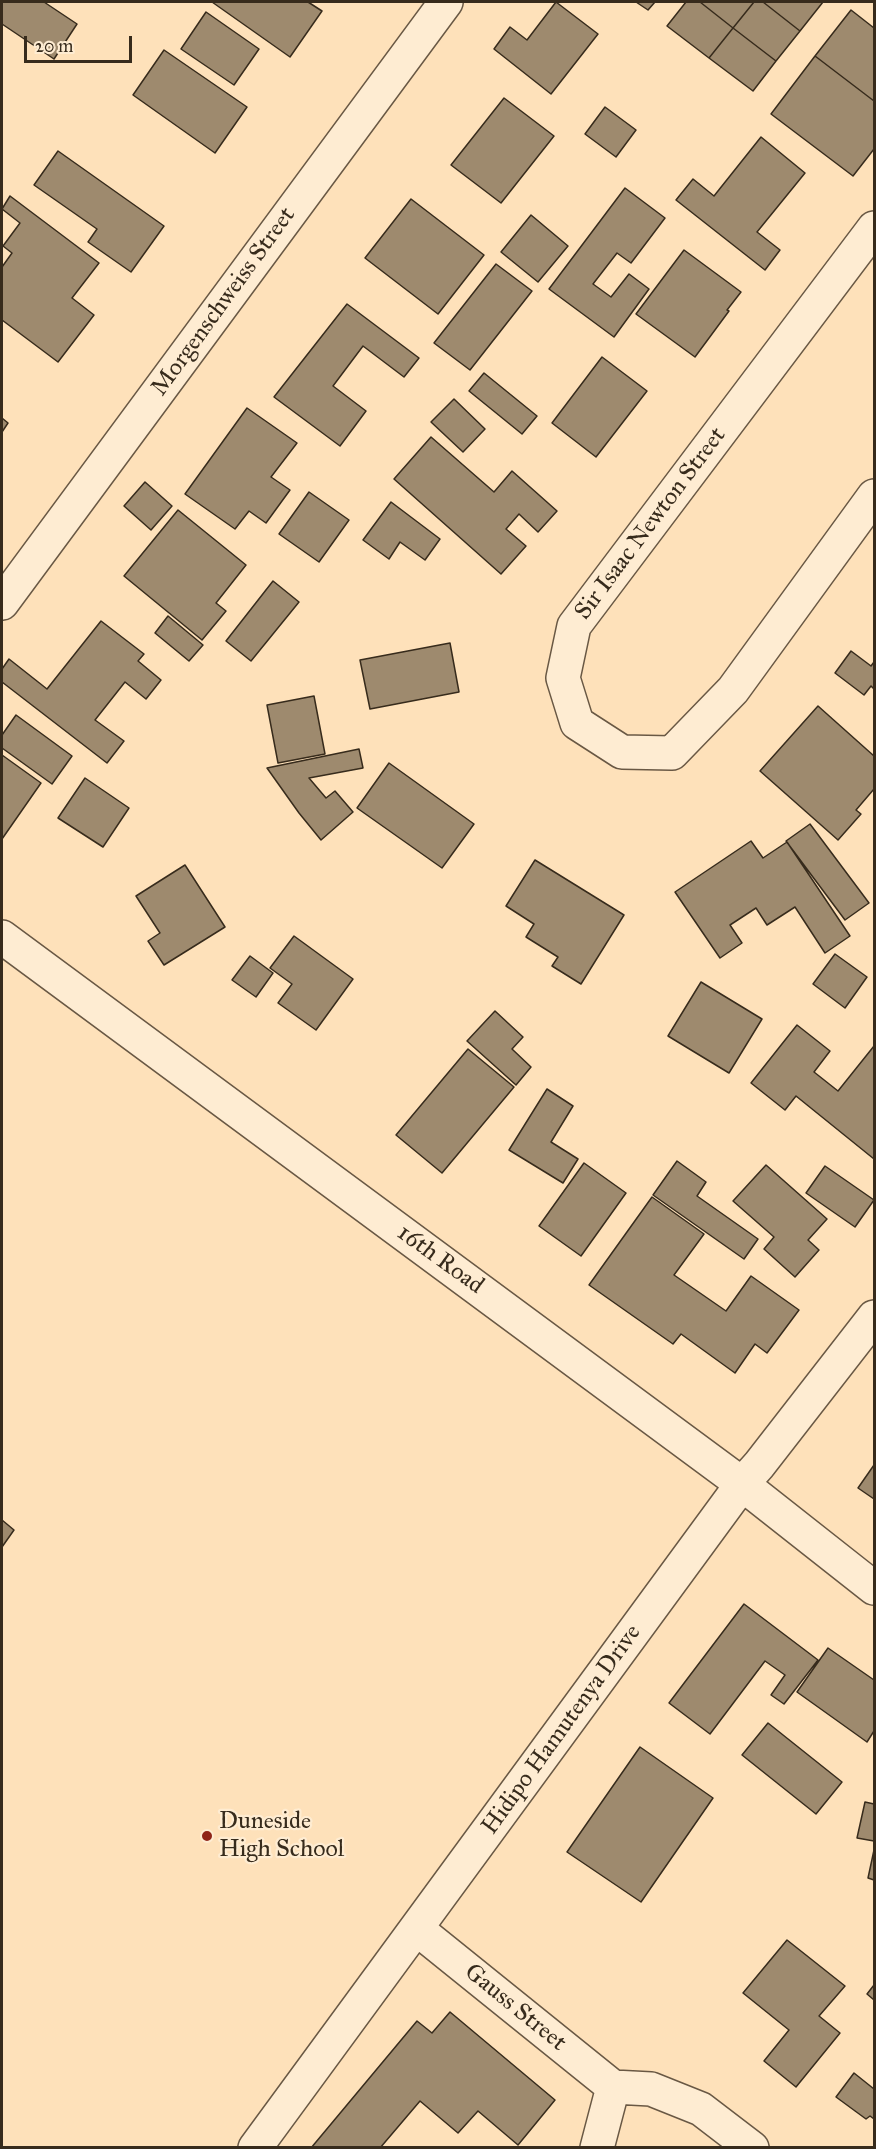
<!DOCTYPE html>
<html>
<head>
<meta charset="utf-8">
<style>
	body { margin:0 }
	#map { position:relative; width:876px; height:2149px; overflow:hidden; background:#fee1ba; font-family:"IM FELL Great Primer",serif }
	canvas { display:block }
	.frame { position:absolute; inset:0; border:3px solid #372b1c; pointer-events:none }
	.scale { position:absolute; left:24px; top:36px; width:108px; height:27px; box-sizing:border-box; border:3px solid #372b1c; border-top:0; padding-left:8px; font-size:18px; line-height:21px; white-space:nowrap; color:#372b1c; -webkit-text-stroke:4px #feecd2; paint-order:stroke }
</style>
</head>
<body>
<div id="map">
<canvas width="876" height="2149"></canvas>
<div class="frame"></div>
<div class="scale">20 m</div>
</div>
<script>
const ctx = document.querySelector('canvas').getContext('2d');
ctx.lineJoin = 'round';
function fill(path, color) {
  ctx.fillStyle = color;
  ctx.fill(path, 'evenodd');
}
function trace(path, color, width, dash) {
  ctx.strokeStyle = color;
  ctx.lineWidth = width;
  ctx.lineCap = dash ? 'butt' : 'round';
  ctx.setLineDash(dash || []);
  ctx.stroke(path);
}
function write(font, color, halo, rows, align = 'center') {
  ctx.font = font + ' "IM FELL Great Primer",serif';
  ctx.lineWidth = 4.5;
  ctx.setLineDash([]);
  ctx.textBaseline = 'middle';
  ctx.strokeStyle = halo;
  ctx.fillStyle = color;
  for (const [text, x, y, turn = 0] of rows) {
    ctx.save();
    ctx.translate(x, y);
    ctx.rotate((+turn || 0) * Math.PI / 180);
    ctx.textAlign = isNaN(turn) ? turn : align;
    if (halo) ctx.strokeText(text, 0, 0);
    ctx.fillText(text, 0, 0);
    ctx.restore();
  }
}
const building = new Path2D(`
	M2 2H44L77 24 54 59 2 24Z
	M212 2H308L322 11 290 57Z
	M556 2 598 34 551 94 494 49 510 27 527 40Z
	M636 2H655L648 10Z
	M686 2H700L733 28 709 58 667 26Z
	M700 2H754L733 28Z
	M754 2H763L800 31 776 61 733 28Z
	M763 2H823L800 31Z
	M851 10 874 28V101L815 56Z
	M206 12 259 49 234 85 181 49Z
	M733 28 776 61 753 91 709 58Z
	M164 50 247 107 215 153 133 95Z
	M815 56 874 101V149L853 176 771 114Z
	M504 98 554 136 501 203 451 165Z
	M605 107 636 130 616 157 585 134Z
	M761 137 805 173 757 232 780 250 765 270 676 200 693 179 714 196Z
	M58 151 164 226 131 272 88 242 97 229 34 185Z
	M625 188 665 218 631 263 617 253 593 284 611 297 629 274 649 289 614 337 549 289Z
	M10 196 99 263 72 298 94 315 58 362 2 320V267L12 253 3 246 20 223 2 209Z
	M411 199 484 255 438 314 365 258Z
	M531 215 568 246 538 282 501 252Z
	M684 250 741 292 727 310 729 311 695 357 636 314Z
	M496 264 532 291 470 370 434 343Z
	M347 304 419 358 404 377 363 346 333 386 366 411 340 446 274 397Z
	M602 357 647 391 596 457 552 423Z
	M484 373 537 416 522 434 469 391Z
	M454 399 485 429 463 452 431 422Z
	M247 408 297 443 271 477 290 490 266 523 249 511 235 529 185 494Z
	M2 418 8 423 2 432Z
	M431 437 494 492 512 471 557 511 538 532 519 514 506 529 526 546 501 574 394 479Z
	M145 482 172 506 151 530 124 506Z
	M309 492 349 520 319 562 279 534Z
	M391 502 440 539 425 560 400 542 389 559 363 540Z
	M178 510 246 565 216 603 226 611 202 640 124 576Z
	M273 581 299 602 251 661 226 641Z
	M168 616 203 645 189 661 155 633Z
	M101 621 144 654 138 661 161 680 146 699 125 682 95 720 124 741 107 763 2 682V669L9 659 47 689Z
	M450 643 459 692 370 709 360 660Z
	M851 651 871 666 874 662V689L871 686 864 695 835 673Z
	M314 696 325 754 278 763 267 705Z
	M818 706 874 756V789L856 810 861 814 838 840 760 771Z
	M16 715 72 756 52 784 2 748V735Z
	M359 749 363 768 309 778 326 798 335 791 353 812 321 840 299 813 267 768Z
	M2 755 41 783 2 839Z
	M389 763 474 824 442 868 357 808Z
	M85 778 129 808 103 847 58 818Z
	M810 824 869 903 845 920 786 841Z
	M751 841 763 858 787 842 850 936 825 953 795 907 767 925 756 908 730 925 742 943 720 958 675 892Z
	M535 860 624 915 581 984 552 966 558 957 526 937 534 924 506 906Z
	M185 865 225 927 164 965 148 941 160 933 136 896Z
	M294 936 353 979 316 1030 278 1003 292 984 270 968Z
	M835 954 867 977 845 1008 813 984Z
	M250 956 273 973 256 997 232 980Z
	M701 982 762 1019 729 1073 668 1036Z
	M495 1011 523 1037 512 1049 531 1067 516 1085 467 1041Z
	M797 1025 830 1051 814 1072 838 1091 874 1046V1159L796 1096 785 1110 751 1083Z
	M468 1049 514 1087 442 1173 396 1135Z
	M547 1089 573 1106 551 1142 578 1159 563 1183 509 1150Z
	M677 1161 706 1182 697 1196 758 1239 744 1259 653 1195Z
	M584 1163 626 1193 581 1256 539 1226Z
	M766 1165 827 1219 808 1240 819 1250 795 1277 764 1249 774 1237 733 1201Z
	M825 1166 874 1200 855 1227 806 1193Z
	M652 1197 704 1234 674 1275 726 1311 751 1276 799 1310 767 1353 755 1344 735 1373 681 1334 673 1344 589 1285Z
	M874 1465V1499L858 1488Z
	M2 1520 14 1530 2 1547Z
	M744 1604 818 1660 784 1704 771 1695 785 1675 765 1661 710 1734 669 1703Z
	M828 1648 874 1680V1731L867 1742 797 1692Z
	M768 1723 842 1782 816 1814 742 1755Z
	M640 1747 713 1798 641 1902 567 1852Z
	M865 1802 874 1804V1841L857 1838Z
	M874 1850V1880L868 1878Z
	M787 1940 845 1986 819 2016 840 2033 796 2087 764 2061 789 2030 743 1993Z
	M874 1985V2000L867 1994Z
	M450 2012 555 2100 518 2145 478 2111 458 2133 420 2101 380 2148H311L417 2021 432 2033Z
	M854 2073 874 2089V2119L870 2116 866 2119 836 2097Z`);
const minor = new Path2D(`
	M874 228 574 626 563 678 577 723 622 752 672 753 733 690 874 496
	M2 603 446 2
	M2 937 742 1484 874 1588
	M417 1929 613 2087 651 2089 701 2109 752 2148
	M255 2148 742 1484 759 1465 874 1317
	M597 2148 613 2087`);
const markers = [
	[207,1836,6,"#8f2418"]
];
const streetNames = [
	["Morgenschweiss Street",224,302,-54],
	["Sir Isaac Newton Street",651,524,-53],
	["16th Road",440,1260,36],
	["Hidipo Hamutenya Drive",562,1730,-54],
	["Gauss Street",515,2008,39]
];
const poiNames = [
	["Duneside",219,1822],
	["High School",219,1850]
];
fill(building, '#9e8a6e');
trace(building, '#372b1c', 1.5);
trace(minor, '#695844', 36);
trace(minor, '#feecd2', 33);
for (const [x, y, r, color] of markers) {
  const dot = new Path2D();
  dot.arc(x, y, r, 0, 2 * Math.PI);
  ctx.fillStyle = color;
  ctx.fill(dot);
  trace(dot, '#feecd2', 2);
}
write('24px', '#372b1c', '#feecd2', streetNames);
write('24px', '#372b1c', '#feecd2', poiNames, 'left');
</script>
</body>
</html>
